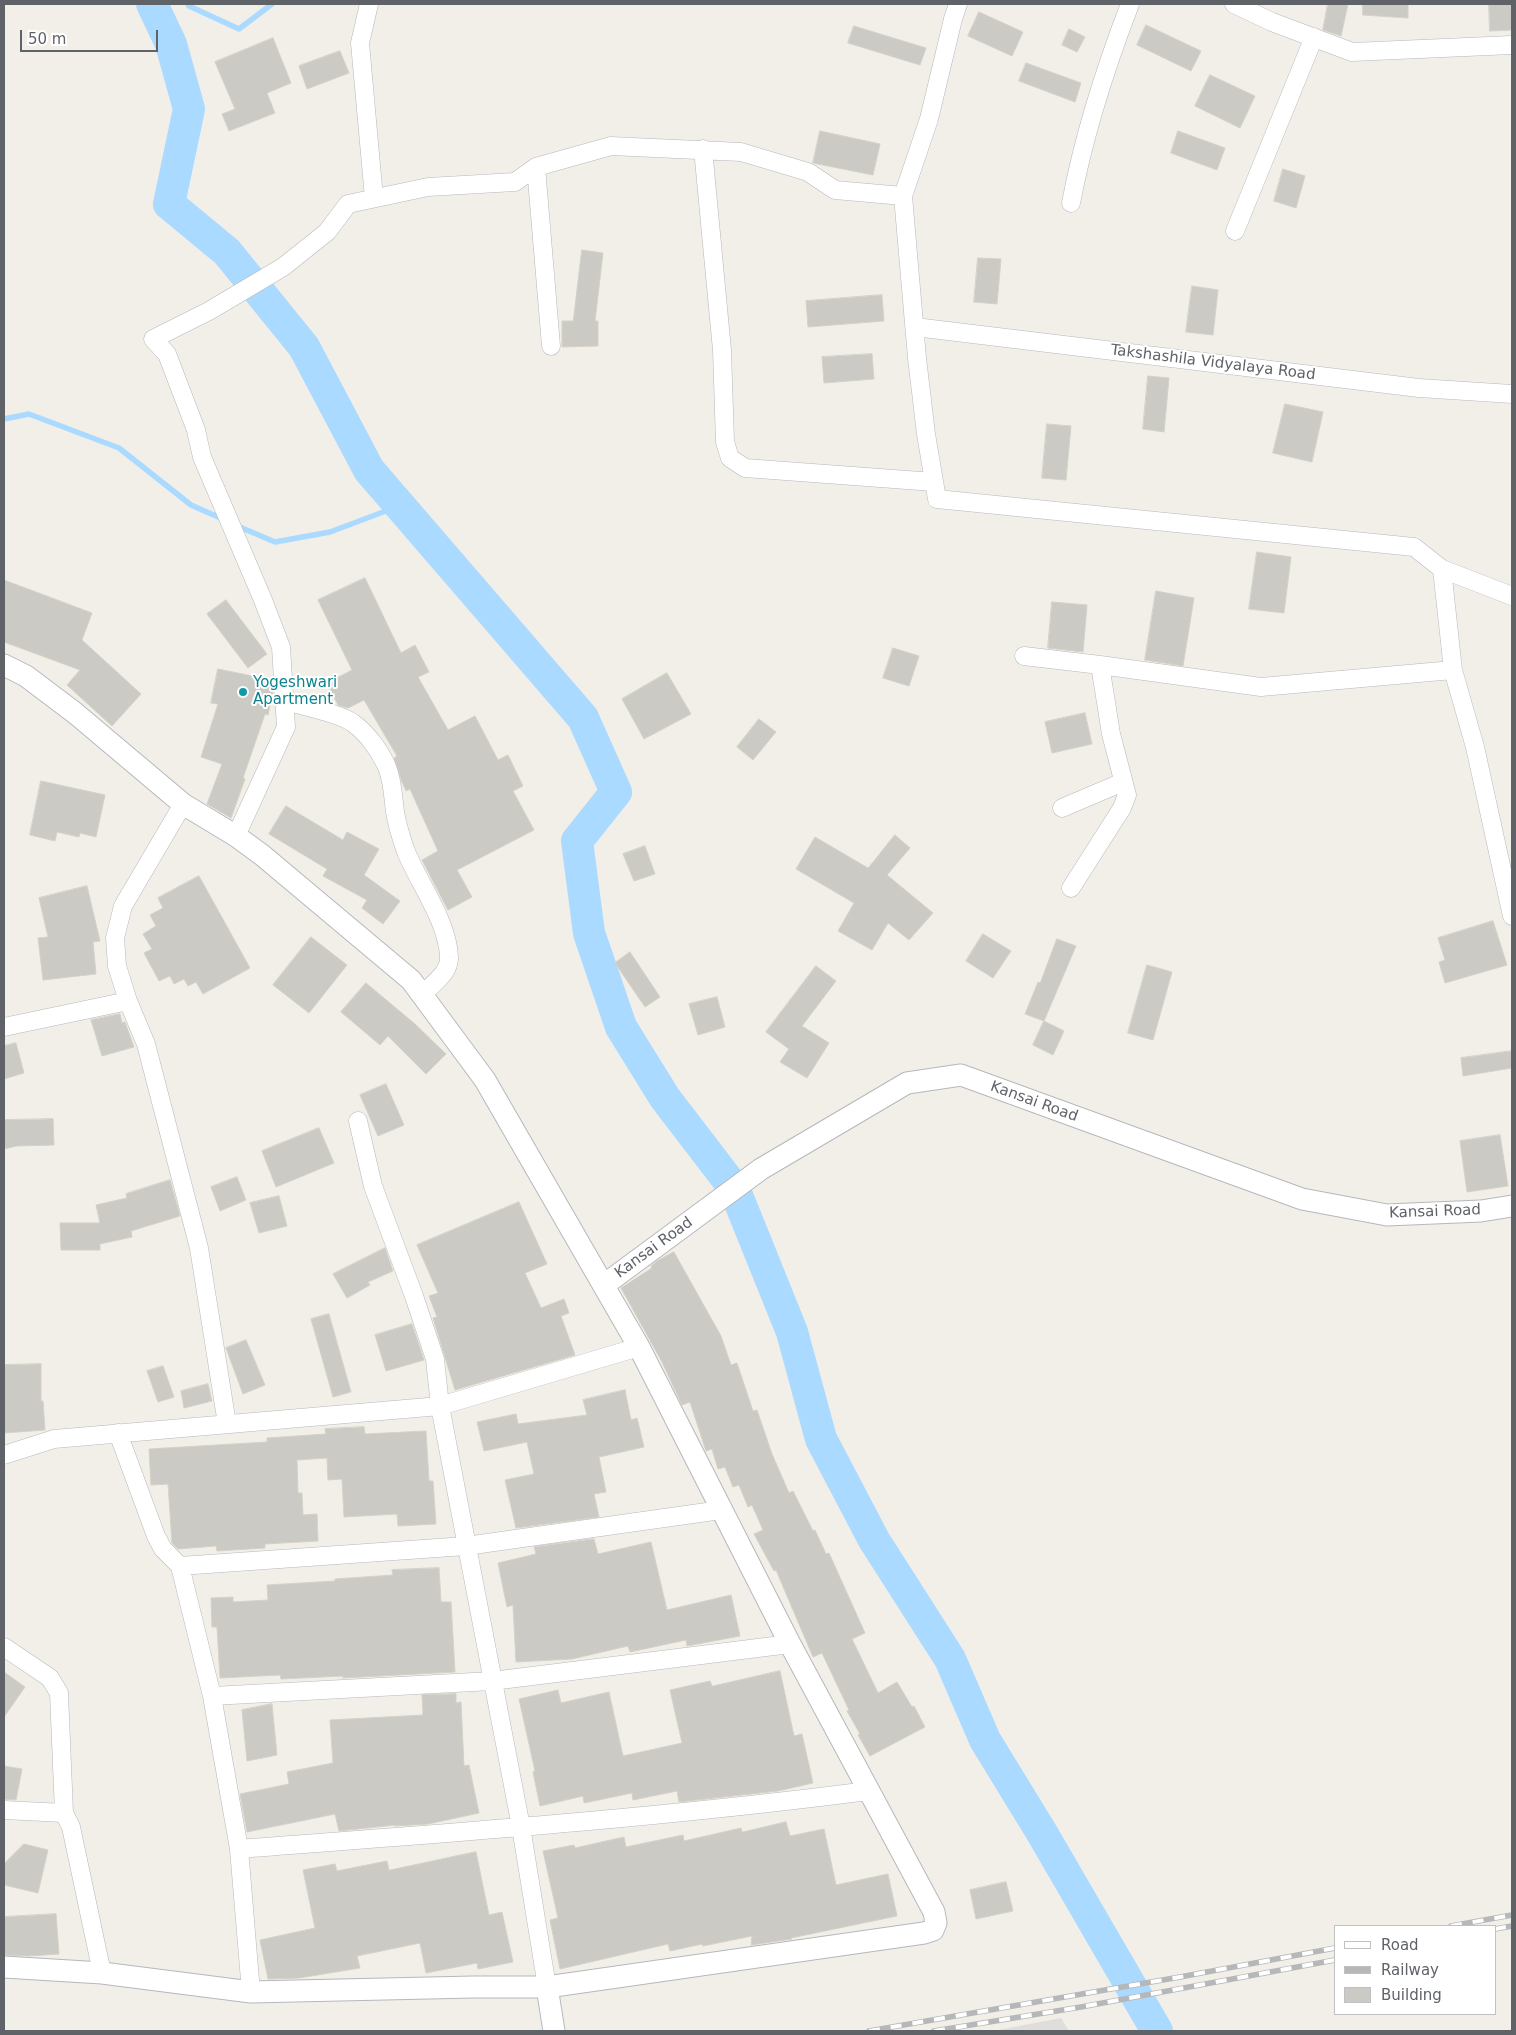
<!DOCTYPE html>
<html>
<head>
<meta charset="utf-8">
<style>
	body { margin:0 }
	#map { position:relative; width:1516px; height:2035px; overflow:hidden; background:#f1efe8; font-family:"DejaVu Sans",sans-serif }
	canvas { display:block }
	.frame { position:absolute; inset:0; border:5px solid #5f6368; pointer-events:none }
	.legend { position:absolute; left:1334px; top:1925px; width:162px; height:90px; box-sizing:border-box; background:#fff; border:1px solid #bfc1c3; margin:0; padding:6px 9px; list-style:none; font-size:15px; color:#5f6368 }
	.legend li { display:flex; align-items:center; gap:10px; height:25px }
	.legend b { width:25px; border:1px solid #bfc1c3 }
	.scale { position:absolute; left:20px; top:30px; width:138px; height:22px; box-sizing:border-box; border:2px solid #5f6368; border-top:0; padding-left:6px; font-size:15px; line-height:18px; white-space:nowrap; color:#5f6368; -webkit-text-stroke:4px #fff; paint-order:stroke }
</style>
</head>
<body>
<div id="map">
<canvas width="1516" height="2035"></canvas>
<div class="frame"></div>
<ul class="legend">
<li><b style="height:6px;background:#fff"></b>Road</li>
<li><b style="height:6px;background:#b6b7b8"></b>Railway</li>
<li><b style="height:14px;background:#cccac5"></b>Building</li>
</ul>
<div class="scale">50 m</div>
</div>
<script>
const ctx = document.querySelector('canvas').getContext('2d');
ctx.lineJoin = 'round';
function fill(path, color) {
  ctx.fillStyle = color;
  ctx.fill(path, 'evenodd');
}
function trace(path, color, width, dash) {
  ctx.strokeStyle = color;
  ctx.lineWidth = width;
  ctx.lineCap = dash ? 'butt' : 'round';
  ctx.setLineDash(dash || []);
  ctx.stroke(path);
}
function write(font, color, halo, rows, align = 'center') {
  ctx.font = font + ' "DejaVu Sans",sans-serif';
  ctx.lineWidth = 4;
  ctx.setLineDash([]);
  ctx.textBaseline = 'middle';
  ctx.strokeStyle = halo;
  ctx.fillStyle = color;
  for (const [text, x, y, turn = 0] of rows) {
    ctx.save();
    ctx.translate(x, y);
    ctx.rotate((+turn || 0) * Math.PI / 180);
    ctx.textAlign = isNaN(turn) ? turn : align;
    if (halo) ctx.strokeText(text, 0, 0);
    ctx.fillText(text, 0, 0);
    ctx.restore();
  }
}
const industrial = new Path2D(`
	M1061 2018 1069 2031H993Z`);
const stream = new Path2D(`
	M188 4 189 6 239 29 272 4
	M4 419 29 414 119 448 191 505 225 520
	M235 525 275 542 330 532 399 506`);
const river = new Path2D(`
	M152 4 171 44 189 109 169 204 227 252 304 347 369 470 583 718 616 792 577 841 589 933 621 1027 665 1098 734 1188 792 1332 821 1439 874 1540 950 1659 985 1740 1042 1833 1157 2031`);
const building = new Path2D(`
	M1328 4H1348L1341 36 1323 30Z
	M1363 4H1408V18L1363 15Z
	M1489 4H1512V30L1490 31Z
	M979 12 1023 32 1012 56 968 36Z
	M1146 25 1201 51 1191 71 1137 45Z
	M854 26 926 48 920 65 848 43Z
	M1069 29 1085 37 1077 52 1062 45Z
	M273 38 291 83 267 93 275 113 229 131 222 114 235 109 215 62Z
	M340 51 349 73 307 89 299 66Z
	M1026 63 1081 83 1075 102 1019 81Z
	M1210 75 1255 96 1240 128 1195 106Z
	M820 131 880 144 873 175 813 163Z
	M1178 131 1225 148 1217 170 1171 153Z
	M1283 169 1305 176 1296 208 1274 201Z
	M582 250 603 253 595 321H598V346L562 347V321H573Z
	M978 258 1001 259 997 304 974 302Z
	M1192 286 1218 290 1213 335 1186 332Z
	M882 295 884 321 808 327 806 301Z
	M872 354 874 379 824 383 822 357Z
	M1148 376 1169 378 1164 432 1143 429Z
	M1285 404 1323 412 1312 462 1273 453Z
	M1047 424 1071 426 1066 480 1042 478Z
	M1257 552 1291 557 1284 613 1249 609Z
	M365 578 401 653 415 645 429 672 418 677 448 730 475 716 498 760 508 755 523 786 513 791 534 830 457 870 472 897 448 910 422 860 438 851 410 789 406 791 402 782 394 758 397 756 364 700 348 708 338 705 327 683 352 670 318 600Z
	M4 580 92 613 82 640 141 694 112 726 67 685 80 670 4 642Z
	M1156 591 1194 598 1183 666 1145 660Z
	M226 600 267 654 248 668 207 614Z
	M1052 602 1087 605 1083 652 1048 648Z
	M893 648 919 656 909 686 883 678Z
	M218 669 272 680 273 692 268 715 265 714 243 778 245 779 231 818 207 804 222 764 201 757 218 704 211 703Z
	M667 673 691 714 644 739 622 699Z
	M1085 713 1092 744 1052 753 1045 722Z
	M759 719 776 732 753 760 737 747Z
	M41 781 105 795 96 837 80 833 79 837 57 832 55 841 30 835Z
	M286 806 343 840 347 832 379 849 364 875 400 901 383 924 362 908 367 900 323 876 327 869 269 834Z
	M895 835 910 848 887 875 933 913 909 940 888 923 872 950 838 931 854 903 796 869 815 837 868 868Z
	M645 846 655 874 634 881 623 854Z
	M199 876 250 968 203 994 196 982 188 986 184 979 174 984 170 976 159 981 144 953 152 949 143 934 156 926 150 915 163 908 158 898Z
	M87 886 100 941 93 942 96 974 43 980 38 938 48 937 39 898Z
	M1493 921 1507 965 1445 983 1439 962 1445 960 1438 938Z
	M983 934 1011 951 993 978 966 961Z
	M311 937 347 965 309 1013 273 985Z
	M1057 939 1076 946 1044 1021 1025 1014 1038 982 1040 983Z
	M630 952 660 997 645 1007 615 963Z
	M1147 965 1172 972 1153 1040 1128 1033Z
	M816 966 836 981 802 1026 829 1043 807 1078 780 1062 789 1049 766 1032Z
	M366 983 415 1024 446 1054 426 1074 388 1036 380 1045 341 1012Z
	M717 997 725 1027 698 1035 689 1004Z
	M120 1014 122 1023 125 1022 134 1047 102 1056 91 1020Z
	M1044 1021 1064 1031 1053 1055 1033 1045Z
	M16 1043 24 1073 4 1079V1046Z
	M1512 1051V1068L1463 1076 1461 1058Z
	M386 1084 404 1125 378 1136 360 1095Z
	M53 1119 54 1145 17 1146 4 1149V1120Z
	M319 1128 334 1163 276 1187 262 1151Z
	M1500 1135 1508 1186 1467 1192 1460 1141Z
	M237 1177 246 1200 220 1211 211 1187Z
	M170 1180 180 1216 131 1231 132 1237 100 1244V1250H61L60 1223H100L96 1205 127 1198 126 1194Z
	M279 1196 287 1226 259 1233 250 1203Z
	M519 1202 547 1264 525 1273 541 1308 564 1299 569 1313 561 1316 575 1355 455 1390 433 1318 437 1317 429 1296 438 1293 417 1245Z
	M385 1248 393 1271 368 1282 370 1285 347 1298 333 1274Z
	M674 1252 721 1336 731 1365 737 1363 753 1411 757 1410 772 1454 789 1493 793 1491 813 1531 815 1530 826 1554 829 1553 865 1633 852 1639 878 1693 897 1682 912 1707 914 1706 925 1727 870 1756 858 1735 860 1734 847 1711 849 1710 822 1653 813 1657 776 1570 774 1571 754 1534 763 1530 752 1505 748 1507 739 1485 733 1487 725 1467 718 1469 712 1449 706 1451 690 1402 682 1405 662 1362 621 1288 652 1268 651 1266 657 1261Z
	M329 1314 351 1392 333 1397 311 1319Z
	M412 1324 424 1360 386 1371 375 1335Z
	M246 1340 265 1385 243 1394 226 1348Z
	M41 1364V1401H43L45 1430 4 1433V1365Z
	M163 1366 174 1397 158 1402 147 1371Z
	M208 1384 212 1401 184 1408 181 1391Z
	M625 1390 631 1420 637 1418 644 1447 599 1457 606 1492 594 1494 599 1517 516 1528 505 1480 534 1474 527 1442 484 1451 477 1422 516 1414 518 1424 587 1415 583 1400Z
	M364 1427 365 1434 426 1431 429 1481H433L436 1524 398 1526 397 1514 344 1517 342 1479 328 1480 327 1458 297 1460 298 1493H302L303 1515 317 1514 318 1541 265 1544V1548L217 1551 216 1546 178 1549 172 1543 168 1484 151 1485 149 1449 267 1442V1438L326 1434 325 1429Z
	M594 1539 598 1554 651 1542 667 1610 731 1595 740 1636 687 1646 686 1640 630 1652 628 1646 572 1659 516 1662 513 1605 507 1607 498 1563 536 1554 534 1547Z
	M439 1568 441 1602H451L455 1672 343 1678V1676L281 1679 280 1675 220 1678 217 1627H212L211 1598 233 1597V1602L268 1600 267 1585 335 1581V1579L393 1575 392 1570Z
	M780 1671 794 1736 802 1734 813 1783 778 1791 679 1802 677 1791 633 1800 632 1793 584 1803 583 1796 540 1806 533 1772 535 1771 519 1699 558 1690 561 1703 609 1692 623 1756 682 1743 670 1690 710 1681 712 1686Z
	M4 1672 25 1687 4 1717Z
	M456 1694V1703L461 1702 464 1766 469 1765 479 1813 428 1824 395 1826V1825L339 1831 335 1814 247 1832 240 1794 289 1784 287 1772 333 1763 330 1720 423 1715 422 1695Z
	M272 1704 277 1755 247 1761 242 1710Z
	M4 1766 22 1769 16 1800 4 1799Z
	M786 1822 790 1836 824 1829 836 1885 888 1874 897 1916 791 1938 792 1939 751 1945 752 1936 703 1946 702 1944 670 1951 668 1944 560 1969 550 1920 558 1918 543 1851 574 1845 575 1848 624 1837 626 1847 683 1835 684 1841 741 1828 742 1832Z
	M24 1844 48 1850 38 1893 4 1885V1864Z
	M476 1852 489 1915 502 1912 513 1962 478 1969 477 1963 426 1973 420 1943 357 1956 360 1968 299 1978 268 1979 260 1940 315 1928 303 1870 335 1864 337 1871 387 1861 389 1870Z
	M1006 1882 1013 1911 976 1919 970 1890Z
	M56 1914 59 1954 29 1956 4 1955V1917Z`);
const minor = new Path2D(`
	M369 4 360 43 374 198
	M958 4 953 19 929 119 903 196 917 358 926 434 937 499 1414 547 1442 569 1512 596
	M1234 4 1272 22 1352 52 1512 45
	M703 149 722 350 725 442 730 458 745 468 934 482
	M536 167 551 346
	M1071 203C1084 134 1105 69 1130 4
	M1235 231 1314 37
	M915 327 1419 388 1512 394
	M1442 569 1453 670 1475 747 1512 916
	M1024 656 1100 665 1261 687 1453 670
	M284 701C300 705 341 714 353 723 367 733 380 751 387 767 393 782 393 797 395 812 397 824 401 837 405 849 417 881 448 921 449 957 450 973 432 984 422 995
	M183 804 123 906 115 938 117 966 128 1001 146 1044 199 1248 227 1424
	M1062 808 1123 782
	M236 836 286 727 281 647 263 600 202 457 196 430 167 354 153 339 209 311 283 267 327 232 348 204 428 187 515 182 536 167 611 146 741 152 808 172 835 190 903 196
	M1071 888 1122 808 1127 795 1111 734 1100 665
	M4 1027 128 1001
	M358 1121 373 1186 414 1296 435 1359 440 1406 521 1827 547 1987
	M118 1433 156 1536 163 1549 180 1566 212 1696 239 1849 251 1992
	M4 1455 54 1439 440 1406 639 1347
	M180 1566 466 1546 721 1510
	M4 1647 50 1678 59 1693 64 1813 71 1827 102 1973
	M212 1696 492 1681 790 1644
	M4 1810 64 1813
	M239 1849C449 1833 659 1818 868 1791`);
const tertiary = new Path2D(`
	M4 665 26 676 75 713 183 804 236 836 262 855 411 980 485 1080 639 1347 790 1644 934 1912 936 1923 933 1930 924 1933 547 1987H474L251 1992 102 1973 4 1967
	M604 1285 761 1169 907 1083 961 1075 1302 1199 1387 1215 1481 1211 1512 1206
	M547 1987 554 2031`);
const rail = new Path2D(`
	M1451 1926 1512 1915
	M1495 1929 1512 1926
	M869 2031 1180 1977 1335 1948
	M934 2031 1081 2007 1335 1960`);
const markers = [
	[243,692,5,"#0f9aa8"]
];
const streetNames = [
	["Takshashila Vidyalaya Road",1213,363,7],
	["Kansai Road",1034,1102,20],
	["Kansai Road",1435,1212,-2],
	["Kansai Road",654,1248,-36]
];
const cultureNames = [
	["Yogeshwari",253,683],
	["Apartment",253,700]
];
fill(industrial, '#e0deda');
trace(stream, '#aadaff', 5.5);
trace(river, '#aadaff', 32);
fill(building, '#cccac5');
trace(building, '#d6d1c6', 1);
trace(minor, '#b5b8bc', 19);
trace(tertiary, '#b5b8bc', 23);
trace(minor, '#fff', 18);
trace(tertiary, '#fff', 21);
trace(rail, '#b6b7b8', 5.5);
trace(rail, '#fff', 4, [11]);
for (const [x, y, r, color] of markers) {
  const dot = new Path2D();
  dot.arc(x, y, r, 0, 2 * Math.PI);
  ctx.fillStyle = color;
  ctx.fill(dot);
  trace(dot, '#fff', 2);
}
write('15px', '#5f6368', '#fff', streetNames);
write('15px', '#0d838f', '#fff', cultureNames, 'left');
</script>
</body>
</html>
